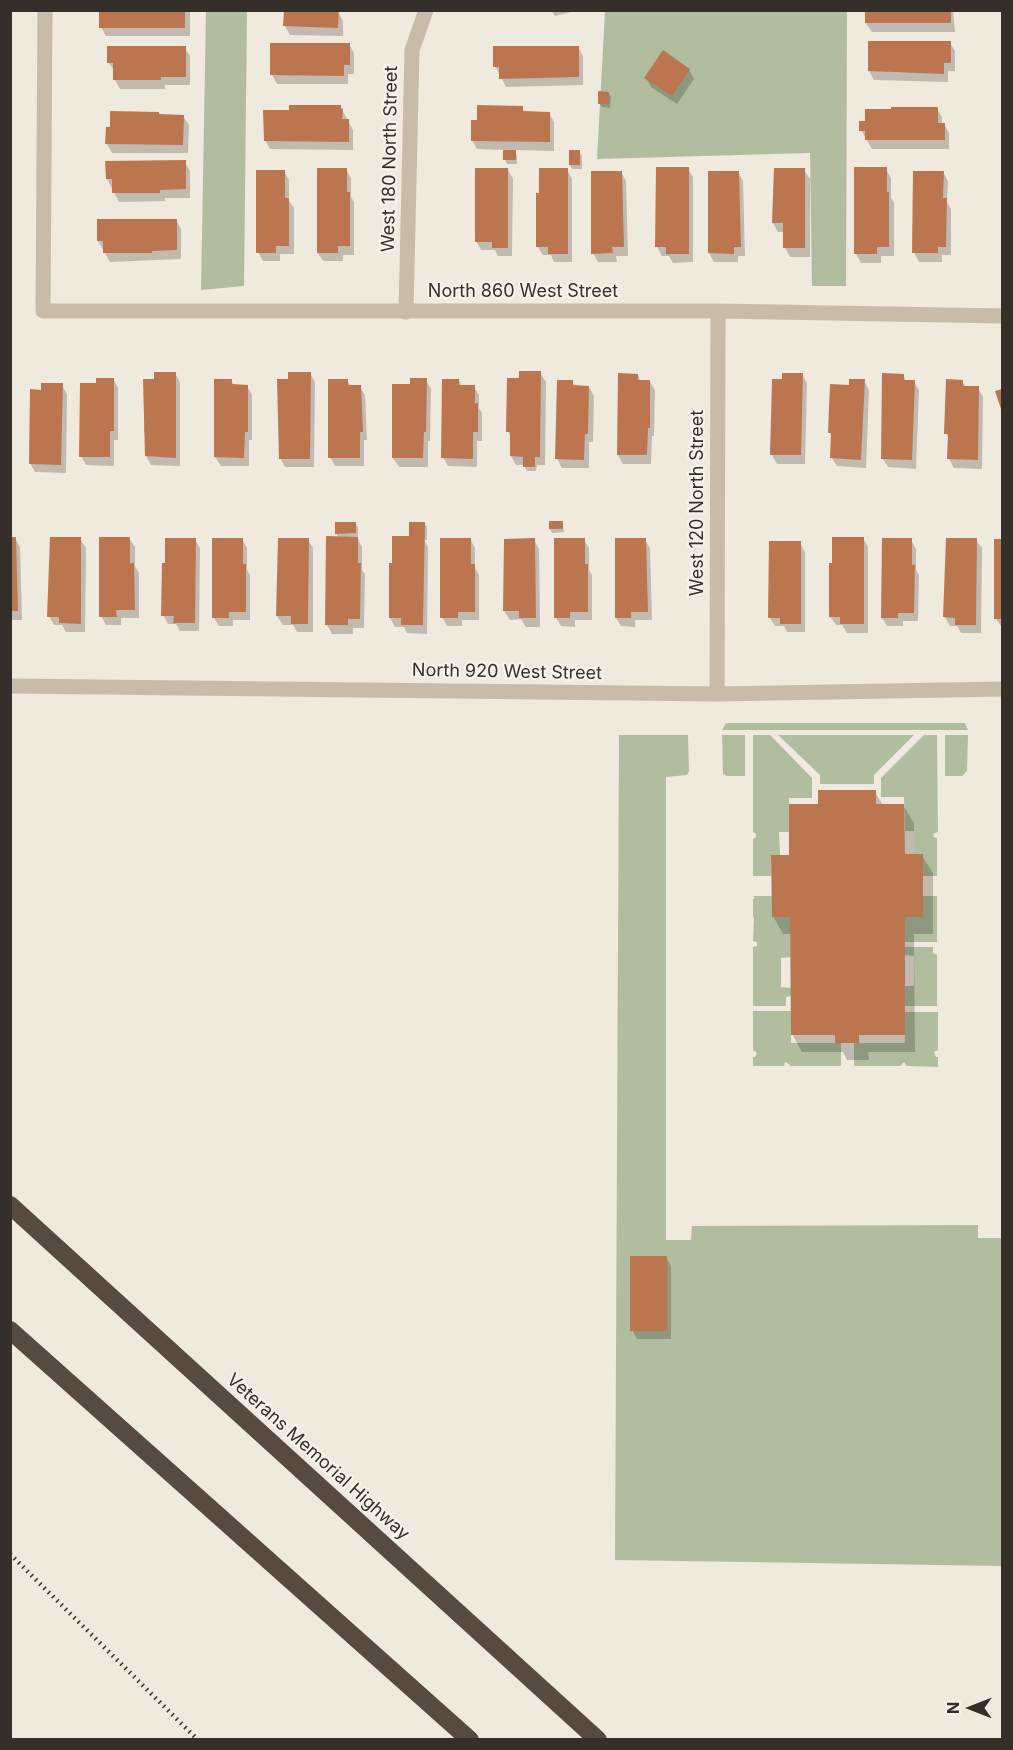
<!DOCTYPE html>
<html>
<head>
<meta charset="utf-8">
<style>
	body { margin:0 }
	#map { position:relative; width:1013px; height:1750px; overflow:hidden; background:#f0e9de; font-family:Inter,sans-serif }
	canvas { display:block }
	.frame { position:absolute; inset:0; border:12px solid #362e29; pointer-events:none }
	.north { position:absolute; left:941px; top:1678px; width:60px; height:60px; -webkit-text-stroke:4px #f8f3ea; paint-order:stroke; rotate:270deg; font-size:16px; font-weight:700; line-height:24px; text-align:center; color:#362e29 }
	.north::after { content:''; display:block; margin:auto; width:21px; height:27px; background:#362e29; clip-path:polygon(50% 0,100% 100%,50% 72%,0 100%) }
</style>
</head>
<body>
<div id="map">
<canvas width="1013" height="1750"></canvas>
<div class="frame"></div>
<div class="north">N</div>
</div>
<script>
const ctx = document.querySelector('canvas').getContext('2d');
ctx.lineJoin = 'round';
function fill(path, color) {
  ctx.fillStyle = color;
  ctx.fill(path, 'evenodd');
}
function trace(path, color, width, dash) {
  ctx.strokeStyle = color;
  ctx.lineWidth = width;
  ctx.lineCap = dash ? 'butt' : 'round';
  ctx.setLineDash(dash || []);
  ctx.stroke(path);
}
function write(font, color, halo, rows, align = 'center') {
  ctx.font = font + ' Inter,sans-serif';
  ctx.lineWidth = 4.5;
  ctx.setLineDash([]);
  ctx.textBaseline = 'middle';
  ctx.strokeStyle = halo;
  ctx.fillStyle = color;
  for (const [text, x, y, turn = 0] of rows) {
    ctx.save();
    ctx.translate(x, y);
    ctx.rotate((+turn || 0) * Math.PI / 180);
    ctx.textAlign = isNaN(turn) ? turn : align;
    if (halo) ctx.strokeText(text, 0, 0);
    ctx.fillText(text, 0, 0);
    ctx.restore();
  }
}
const green = new Path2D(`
	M206 11H247L244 286 201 290Z
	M605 11H847L846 286H812L810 153 597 159Z
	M726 723H965L968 730H722Z
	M619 735H688L689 771 687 775 666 777V1240H691L692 1226 978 1225V1238H1002V1566L615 1560Z
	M722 735H745V776H727L723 774Z
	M753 735H770L812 778V798H789V832H779L780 855H771V876H753V839L756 837V834L753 832Z
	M778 735H914L874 775V784H820V775Z
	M924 735H937L938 832 933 834 934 837 937 838V876H923V854H914V831H905L904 797H881V778Z
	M945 735H968L967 771 962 776H945Z
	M753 896H772V916L790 917 791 957 781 958V987L791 988V996L786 997V1006H753V947L757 946V942L753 941 754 918 753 917V899L755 898Z
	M923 896H937V942H905V917H923Z
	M905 947H933V953L937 955V1006H905V986H914V956L905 955Z
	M753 1011H791V1043H841V1066H790L789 1064 785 1062 784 1066H753V1057H755L757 1053 753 1050Z
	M905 1012H938V1050L934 1052 936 1057H938V1067L907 1066 904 1062 900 1066H854V1043H905Z`);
const shadow = new Path2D(`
	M101 10H190V36H106L101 27Z
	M285 10 338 12 343 21V36L290 35 285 26Z
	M551 10H579L555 16Z
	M866 10H953L955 32H872L866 23Z
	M950 43 955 51V71H948V82L874 80 869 71Z
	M349 44 354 53V74H348V84H277L272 75Z
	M578 47 583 56V85L506 87 495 66Z
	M185 48 190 56V85H165V89H120L115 80V72L109 63Z
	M689 70 694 79 677 104 651 87 646 78Z
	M608 93 611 97 610 108 602 107 599 103Z
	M340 106 353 130V150L270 149 265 140 290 111Z
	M522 107 525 113H549L554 122V151L514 150 517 156V164H507L505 160 504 150 477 149 472 140Z
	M937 109 942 117V124H944L949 133V149H872L861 130Z
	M160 116H183L189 125 188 153H112L107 144 111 129Z
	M579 152 582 156V169H572L570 165Z
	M185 162 190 171V198H165V201L119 202 107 179Z
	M346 169 351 178V197L354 202V255H343V261H323L318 253Z
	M688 169 693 177V262L673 263 669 256H662L657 247Z
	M886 169 891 178V198L894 203V256H881V263H861L856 254Z
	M508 170 513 179 512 256H498L495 250H481L476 241Z
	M567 170 572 179V262H554L551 255H543L538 247 540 195Z
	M804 170 810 179V257H790L785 248V232H778L773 223Z
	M284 171 289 180V201L294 208V254H280V261H263L258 252Z
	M621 172 626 181 628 256H616L617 262H598L593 253Z
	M738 172 743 181 745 256H738V262H714L709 253Z
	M943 172 948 181 947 202 951 209V255H942V262H919L914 253Z
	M176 220 181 229V259L110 262 98 241Z
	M175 373 180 382V466L151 465 146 456V436L144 432 145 380H156Z
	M310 373 315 382 314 467H285L280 458 290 380Z
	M540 373 546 382 545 465H537L536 471H527L524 465H516L511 456V438L508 431 521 379Z
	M802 374 807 383 805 464H777L772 455 784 381Z
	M638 375 641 382H650L655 390 654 436H652L651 464H623L618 455Z
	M903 375 906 381 914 382 919 390 916 469 888 467 883 459Z
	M113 379 118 388V440H114V466L86 465 81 456 98 385Z
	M216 380H231L234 386H247L252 395V440H249V466H221L215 457Z
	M347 380 351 387H360L365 395 367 440H364V466H335L330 457Z
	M426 380 431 389 430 441H428V467H399L393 458 411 386Z
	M459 380 462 387H474L479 395V408L482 413V441H477V467L448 466 443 457Z
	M864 381 869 390 866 468 837 466 831 457 832 438 830 433 850 386Z
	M962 381 966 387 978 388 983 397 982 469 954 468 949 459V439L946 433Z
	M572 382 575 387H589L594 396 593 442H589V468H562L557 459Z
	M62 385 67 394 66 473 35 472 30 463 43 391Z
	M355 523 358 527V539L362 547V570L365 574 364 628H353V634H332L327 625 339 538 336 533Z
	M424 523 427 527V540H424L428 547 427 634 407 633 404 627H395L390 618 393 564Z
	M562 523 564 532 552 533 550 529Z
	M10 538H15L20 547 22 620H10Z
	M129 538 135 547V566L139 573V618H121V625H106L101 616Z
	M863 538 868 547V633H847L842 625H836L830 616 834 565Z
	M80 539 86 548 85 632H66L62 625H54L49 616Z
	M242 539 247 548V570L250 575V620H233V626H219L214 618Z
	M470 539 475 548V568L479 575V620H462V626H447L442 617Z
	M195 540 200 548 199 631H180L176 624H168L163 615Z
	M308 540 313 548V632H297L293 625H283L277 616Z
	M534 540 539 549 540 627H526L521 619 510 620 504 611Z
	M584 540 589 548V570L592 575V620H575V627L561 626 556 618Z
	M645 540 650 548 652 620H635V627L621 626 616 618Z
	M911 540 916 549V570L919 575 918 621H903V626H887L882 618Z
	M976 540 982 548 981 633H961L957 626H950L945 617Z
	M995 541H1002V627L995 618Z
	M800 543 805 552V632H787L784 626H775L770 618Z
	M875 792 883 805H903L914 823V856H922L933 873V934H914L915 1052H868L869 1060H847L843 1052H802L792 1034V934H783L773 916 791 856 820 805Z
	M666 1257 671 1266V1339H637L632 1330Z`);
const building = new Path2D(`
	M99 10H185V28H99Z
	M284 10H339L338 28 283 26Z
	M865 10H951V23H865Z
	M868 41H951V63H944V74L868 71Z
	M270 43H350V65H344V76L270 75Z
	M107 46H186V77H161V80H113V63H107Z
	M493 46H579V77L499 79V67H493Z
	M663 50 690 69 672 96 644 78Z
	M598 91 609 92V104H598Z
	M289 105H341V108L343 109 342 119H349V142L264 141 263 110H289Z
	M477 105 523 106V111L550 112V142L471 141V120H477Z
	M891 107H938V123H945V140H865V131H859V121H865V109H891Z
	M110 111 159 112V114L184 115 183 145 105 144 106 127H110Z
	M503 150H516V160H503Z
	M569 150H580V165H569Z
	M186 160V189L160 190V193H112V179H106L105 161Z
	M656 167H689V254H666V247H655Z
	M854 167H887V192H889V247H877V254H854Z
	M317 168H347V192H350V246H338V253H317Z
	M475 168H508V248H492V242H475Z
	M539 168H568V254H548V247H536V193H539Z
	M774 168H805V248H783V223H772Z
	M256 170H285V198H289V246H276V253H256Z
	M591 171H622L624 247H612L613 253 591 254Z
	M708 171H739L741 247H734V254L708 253Z
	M913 171H944L943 198H947L946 247H938V253H912Z
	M97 219H177V250L152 251V253H103V241H97Z
	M519 371H541L540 457H535V467H523V457L510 456V432H506L507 378H519Z
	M154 372H176V458L145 456 143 379H154Z
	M288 372H311L310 459H279L277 379H288Z
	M618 373 638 374V380H650V428H648L647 455H617Z
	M782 373H803L801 455H770L772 379H782Z
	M882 373 904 374V380H915L912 460 881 459Z
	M96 378H114V431H110V457H79L80 383H96Z
	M410 378H427L426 432H424L423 458H392V384H410Z
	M214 379H232V384L248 385V432H245L244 458 214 457Z
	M328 379H348V385H361L363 432H360V458H328Z
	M442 379H459V385H475V403H478V432H473V459L441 458Z
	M849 379H865L861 460 830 458 831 433H828L830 384 849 385Z
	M946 379 963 380V386H979L978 460 947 459 948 434H944Z
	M557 380H573V385L589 386 588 434H585L584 460 555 459Z
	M41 383H63L61 465 29 464 30 389 41 390Z
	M1002 389V412L995 391Z
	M549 521H563V529H549Z
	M335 522H356V533L335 534Z
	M409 522H425L423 625H401V618H389V563H392V536H409Z
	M326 536 358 537V563H361L360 619H348V625H325Z
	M10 537H16L18 611H10Z
	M50 537H81V624L59 623V617H47Z
	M99 537H130V563H134L135 610H116L117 617H99Z
	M832 537H864V624H840V617H829V563H832Z
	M165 538H196L195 623H173L174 616H161L162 563H165Z
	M212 538H243V564H246V612H229V618H212Z
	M278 538H309L308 624H291V616H276Z
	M440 538H471V564H475V612H458V618H440Z
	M535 538 536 618H519V611H503L504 539Z
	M554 538H585V564H588V612H570V618H554Z
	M615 538H646L648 612H631V618H615Z
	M882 538H912V565H915L914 613H898V618H881Z
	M946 538H977L976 625H955V618L943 617Z
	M994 539H1002V619H994Z
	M769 541H801V624H780V618H768Z
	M818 790H876V804H904L905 854H923V917H905V1035H859V1043H835V1035H791L790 917H772L771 855H789V804H818Z
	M630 1256H667V1331H630Z`);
const minor = new Path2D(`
	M45 10 43 311H718L1002 316
	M406 312 412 50 426 10
	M10 686 717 694 1002 689
	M717 694 718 311`);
const motorway = new Path2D(`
	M10 1205 598 1740
	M10 1330 470 1740`);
const rail = new Path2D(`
	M10 1554 198 1740`);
const streetNames = [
	["West 180 North Street",390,159,-89],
	["North 860 West Street",523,292],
	["West 120 North Street",698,503,-90],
	["North 920 West Street",507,672,1],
	["Veterans Memorial Highway",318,1457,42]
];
fill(green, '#b0be9f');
fill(shadow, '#0003');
fill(building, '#bb7650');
trace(minor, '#c7bbaa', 15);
trace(motorway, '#564a41', 18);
trace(rail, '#362e29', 4.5, [1.5, 4.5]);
write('18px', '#362e29', '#f8f3ea', streetNames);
</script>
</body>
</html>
